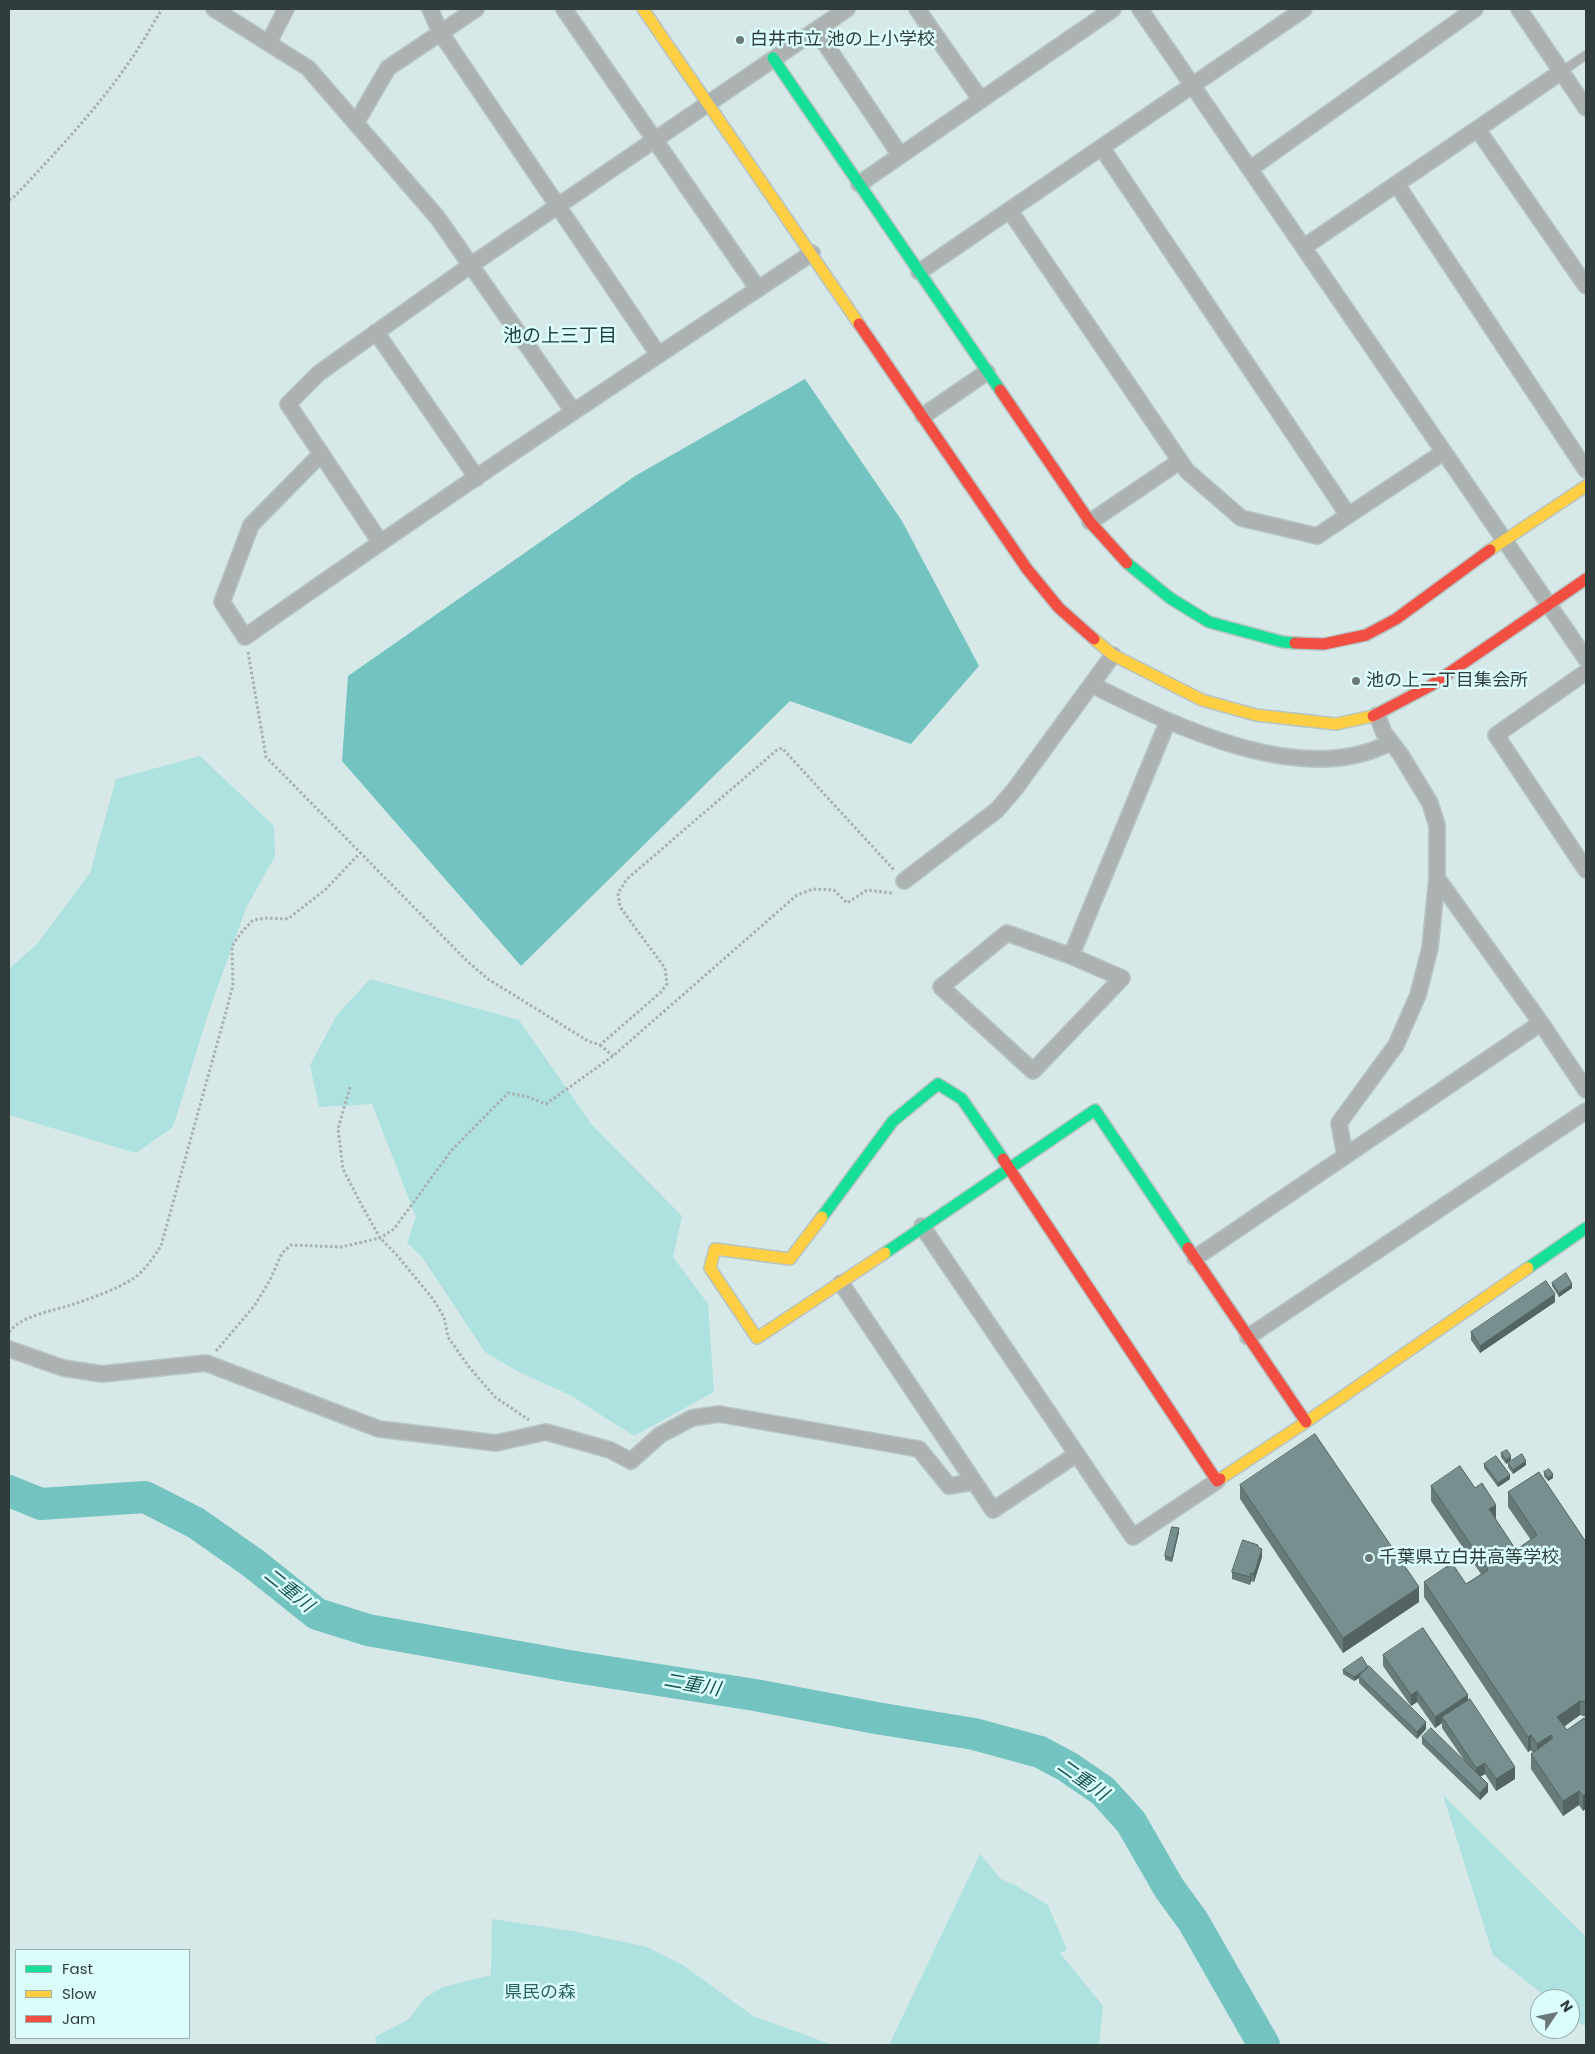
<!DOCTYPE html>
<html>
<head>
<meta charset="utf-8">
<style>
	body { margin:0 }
	#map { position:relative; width:1595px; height:2054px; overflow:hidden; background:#d6e8e7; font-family:Poppins,sans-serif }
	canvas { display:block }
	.frame { position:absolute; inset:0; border:10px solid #303d3c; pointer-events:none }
	.legend { position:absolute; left:15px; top:1949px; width:175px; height:90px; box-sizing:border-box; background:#dbfdfc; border:1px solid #97b0af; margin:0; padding:6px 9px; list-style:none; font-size:15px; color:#303d3c }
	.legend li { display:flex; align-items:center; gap:10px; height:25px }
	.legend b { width:25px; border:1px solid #97b0af }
	.north { position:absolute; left:1530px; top:1989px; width:50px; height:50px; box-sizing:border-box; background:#dbfdfc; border:1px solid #97b0af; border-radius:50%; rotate:56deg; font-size:14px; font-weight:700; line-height:20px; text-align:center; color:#303d3c }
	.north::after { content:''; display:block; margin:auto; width:18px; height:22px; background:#6a7978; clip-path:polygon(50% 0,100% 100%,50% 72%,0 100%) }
</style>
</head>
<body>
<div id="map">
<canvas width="1595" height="2054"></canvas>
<div class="frame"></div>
<ul class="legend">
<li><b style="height:6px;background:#16e098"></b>Fast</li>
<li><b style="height:6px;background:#ffcf43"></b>Slow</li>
<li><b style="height:6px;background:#f24e42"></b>Jam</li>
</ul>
<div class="north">N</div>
</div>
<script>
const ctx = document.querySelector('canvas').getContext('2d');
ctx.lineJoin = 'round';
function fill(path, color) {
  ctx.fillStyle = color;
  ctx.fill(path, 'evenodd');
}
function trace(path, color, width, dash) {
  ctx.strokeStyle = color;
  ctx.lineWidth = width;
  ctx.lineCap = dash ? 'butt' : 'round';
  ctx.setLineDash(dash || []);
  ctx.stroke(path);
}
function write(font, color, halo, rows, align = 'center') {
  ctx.font = font + ' Poppins,"Noto Sans JP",sans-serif';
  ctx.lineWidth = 5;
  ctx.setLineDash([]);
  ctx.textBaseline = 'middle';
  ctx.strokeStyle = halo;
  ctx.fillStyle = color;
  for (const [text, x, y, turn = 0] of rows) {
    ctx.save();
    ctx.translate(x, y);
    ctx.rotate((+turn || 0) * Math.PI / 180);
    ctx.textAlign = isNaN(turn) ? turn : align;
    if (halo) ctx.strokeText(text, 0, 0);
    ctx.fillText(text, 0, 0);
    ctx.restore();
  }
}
const green = new Path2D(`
	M200 756 274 826 275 856 246 908 209 1011 173 1127 136 1153 9 1115V969L37 944 90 873 116 779Z
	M370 979 519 1020 592 1125 682 1216 673 1257 708 1304 714 1392 634 1436 570 1395 519 1372 485 1352 422 1257 407 1243 416 1217 372 1104 319 1107 310 1065 337 1015Z
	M1443 1795 1586 1937V2027L1570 2016V1999H1549L1493 1955Z
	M980 1854 1001 1879 1015 1885 1048 1905 1067 1950 1060 1953 1103 2006 1099 2045H889Z
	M492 1919 572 1931 647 1947 683 1965 753 2016 833 2045H377L375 2037 409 2019 425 1998 443 1987 491 1975Z`);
const water = new Path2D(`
	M805 379 902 521 979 666 911 744 790 701 521 966 342 761 348 676 635 476Z`);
const river = new Path2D(`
	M9 1491 41 1504 145 1497 196 1523 253 1563 317 1614 368 1630 569 1666 755 1695 876 1718 974 1734 1040 1752 1068 1767 1103 1791 1131 1822 1169 1888 1193 1921 1264 2045`);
const path = new Path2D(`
	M9 200 15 196C57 151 100 106 134 55 144 40 153 24 162 9
	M248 652 266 757 468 962 488 979 588 1041 600 1045 661 992 667 984 665 968 620 907 618 893 627 879 777 750 782 748 894 870
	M600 1045 613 1056
	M350 1087 338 1129 343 1169 361 1204 380 1238 395 1253 433 1299 444 1317 448 1337 469 1367 495 1397 529 1420
	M9 1332C21 1316 52 1311 71 1305 91 1298 113 1291 131 1280 144 1272 153 1258 161 1246L227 1008 233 985 232 946 241 933 253 920 267 918 288 919 326 889 360 853
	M216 1351 255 1305 270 1280 282 1253 291 1245 341 1247 380 1238 394 1229 451 1151 508 1093 528 1097 546 1104 613 1056 797 895 813 889 834 890 847 903 867 890 892 893`);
const lane = new Path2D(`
	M1561 72 1586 55`);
const street = new Path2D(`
	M214 9 308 68 437 217 573 411
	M430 9 440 32 658 354
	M564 9 758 289
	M917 9 981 100
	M1140 9 1586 659
	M1519 9 1586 108
	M816 30 900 155
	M269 42 286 9
	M356 123 388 68 476 9
	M1478 130 1586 286
	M1102 148 1348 515
	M1250 169 1475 9
	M859 184 1113 9
	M1397 185 1586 470
	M1010 211 1187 471 1241 518 1317 536 1444 452
	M1304 247 1561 72
	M919 272 1304 9
	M376 332 477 478
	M923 416 987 372
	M321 454 251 525 222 602 245 637C432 505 622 379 812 253
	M1090 522 1180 461
	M380 542 288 404 319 373 471 265 847 9
	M1586 672 1496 735 1586 870
	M1092 685C1173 725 1303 790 1391 742
	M1437 878 1541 1023 1586 1090
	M904 881 997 810 1015 789 1113 655
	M1071 956 1007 933 941 987 1033 1071 1122 978 1071 956 1168 721
	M1345 1156 1339 1123 1396 1045 1418 995 1430 948 1437 878V825L1430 803 1401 755 1384 733 1377 715
	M922 1226 1133 1537 1217 1481
	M1195 1258 1541 1023
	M841 1283 993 1510 1077 1454
	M1248 1337 1586 1111
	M9 1349 63 1368 102 1374 206 1363 379 1429 496 1443 546 1432 610 1450 631 1461 660 1435 692 1418 719 1414 919 1449 949 1486 973 1482`);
const fast = new Path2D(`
	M773 58 1000 390
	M1127 563 1170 598 1209 622 1283 642 1295 643
	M822 1217 893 1121 938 1084 962 1099 1003 1159
	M885 1253 1095 1110 1188 1248
	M1528 1268 1586 1228`);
const slow = new Path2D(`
	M643 9 859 324
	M1490 550 1586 486
	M1094 639 1113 655 1202 700 1256 715 1336 724 1373 716
	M822 1217 790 1259 715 1249 710 1268 757 1338 885 1253
	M1220 1479 1306 1422 1528 1268`);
const jam = new Path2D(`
	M859 324 1027 569 1059 608 1094 639
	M1000 390 1090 522 1127 563
	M1295 643 1324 644 1366 635 1396 619 1490 550
	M1373 716 1430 686 1586 579
	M1003 1159 1217 1481 1220 1479
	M1188 1248 1306 1422`);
const wall = new Path2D(`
	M1552 1283 1572 1288 1559 1297 1552 1286Z
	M1555 1302 1480 1353 1471 1340V1332Z
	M1501 1453 1511 1460 1506 1464 1501 1457Z
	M1508 1463 1526 1465 1513 1474 1508 1467Z
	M1484 1464 1510 1479 1498 1487 1484 1468Z
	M1544 1472 1553 1478 1548 1481 1544 1476Z
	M1240 1485 1419 1602 1343 1653 1240 1499Z
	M1431 1486 1475 1488 1516 1550 1531 1540 1508 1507V1492L1586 1542V1717L1580 1715 1564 1727 1567 1730 1586 1722V1808L1583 1811 1579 1805 1563 1816 1531 1769V1754L1533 1753 1531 1750 1528 1752 1424 1597V1582L1466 1584 1481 1574 1431 1501Z
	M1179 1532 1172 1562 1165 1560V1556Z
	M1258 1548 1262 1557 1254 1582 1251 1581 1250 1585 1232 1579V1572Z
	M1383 1655 1468 1701 1515 1779 1496 1791 1485 1774 1480 1777 1488 1792 1480 1800 1422 1744V1737L1464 1760 1442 1728V1723L1435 1728 1417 1702 1411 1706 1383 1666Z
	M1368 1667 1426 1729 1417 1739 1359 1683V1678L1354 1681 1343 1674V1670Z`);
const shadedWall = new Path2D(`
	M1572 1284V1288L1559 1297V1293Z
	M1555 1294V1302L1480 1353V1346Z
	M1511 1456V1460L1506 1464V1460Z
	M1526 1461V1465L1513 1474V1470Z
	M1553 1474V1478L1548 1481V1478Z
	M1510 1475V1479L1498 1487V1483Z
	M1496 1505V1519L1489 1509Z
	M1179 1528V1532L1172 1562V1558Z
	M1262 1549V1557L1254 1582V1574Z
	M1251 1573V1581L1250 1585V1577Z
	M1419 1587V1602L1343 1653V1638Z
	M1368 1668 1359 1676V1678L1354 1681V1677Z
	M1417 1691V1702L1411 1706V1695Z
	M1468 1695V1706L1442 1717V1723L1435 1728V1717Z
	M1580 1701V1715L1557 1731V1717Z
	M1426 1722V1729L1417 1739V1732Z
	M1531 1735V1750L1528 1752V1737Z
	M1551 1735V1750L1537 1759V1744Z
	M1485 1763V1774L1476 1779V1768Z
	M1515 1767V1779L1496 1791V1779Z
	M1488 1784V1792L1480 1800V1793Z
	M1579 1791V1805L1563 1816V1801Z
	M1586 1794V1808L1583 1811V1796Z`);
const building = new Path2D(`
	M1566 1273 1572 1284 1559 1293 1552 1283Z
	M1546 1281 1555 1294 1480 1346 1471 1332Z
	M1315 1434 1419 1587 1343 1638 1240 1485Z
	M1507 1450 1511 1456 1506 1460 1501 1453Z
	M1522 1454 1526 1461 1513 1470 1508 1463Z
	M1496 1456 1510 1475 1498 1483 1484 1464Z
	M1460 1466 1475 1488 1482 1483 1496 1505 1489 1509 1516 1550 1537 1535 1508 1492 1539 1472 1586 1542V1702L1580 1701 1557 1717 1567 1730 1584 1718 1586 1722V1794L1583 1796 1579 1791 1563 1801 1531 1754 1553 1738 1551 1735 1537 1744 1531 1735 1528 1737 1424 1582 1452 1563 1466 1584 1488 1570 1431 1486Z
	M1549 1469 1553 1474 1548 1478 1544 1472Z
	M1172 1527 1179 1528 1172 1558 1165 1556Z
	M1243 1540 1258 1545V1547L1262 1549 1254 1574 1251 1573 1250 1577 1232 1572Z
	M1423 1628 1468 1695 1435 1717 1417 1691 1411 1695 1383 1655Z
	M1362 1657 1368 1667 1365 1670 1354 1677 1343 1670Z
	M1369 1666 1426 1722 1417 1732 1359 1676Z
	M1470 1699 1515 1767 1496 1779 1485 1763 1476 1768 1442 1717Z
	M1431 1728 1488 1784 1480 1793 1422 1737Z`);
const markers = [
	[740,40,5,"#6a7978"],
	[1356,681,5,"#6a7978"],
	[1369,1558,5,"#6a7978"]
];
const poiNames = [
	["白井市立 池の上小学校",750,40],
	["池の上二丁目集会所",1366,681],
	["千葉県立白井高等学校",1379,1558]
];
const parkNames = [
	["県民の森",540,1993]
];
const neighbourhoodNames = [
	["池の上三丁目",560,337]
];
const waterNames = [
	["二重川",288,1591,39],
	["二重川",692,1686,10],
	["二重川",1082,1781,35]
];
fill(green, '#ade2e0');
fill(water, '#73c3c0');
trace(river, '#73c3c0', 32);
trace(lane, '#b6c4c3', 10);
trace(street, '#b6c4c3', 18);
trace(fast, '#b6c4c3', 14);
trace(slow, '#b6c4c3', 14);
trace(jam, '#b6c4c3', 14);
trace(path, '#a7b0af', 3, [2.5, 2.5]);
trace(lane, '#acb2b1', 8);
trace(street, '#acb2b1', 15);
trace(fast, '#16e098', 11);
trace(slow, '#ffcf43', 11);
trace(jam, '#f24e42', 11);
fill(wall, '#667b7a');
fill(shadedWall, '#536463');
fill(building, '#778f8e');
trace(building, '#536463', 1);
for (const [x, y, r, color] of markers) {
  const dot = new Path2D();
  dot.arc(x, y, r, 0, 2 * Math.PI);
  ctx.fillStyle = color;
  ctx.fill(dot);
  trace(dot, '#dbfdfc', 2);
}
write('18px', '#303d3c', '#dbfdfc', poiNames, 'left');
write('18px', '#286361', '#dbfdfc', parkNames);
write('19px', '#223f3e', '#dbfdfc', neighbourhoodNames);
write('italic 19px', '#175452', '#dbfdfc', waterNames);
</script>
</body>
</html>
